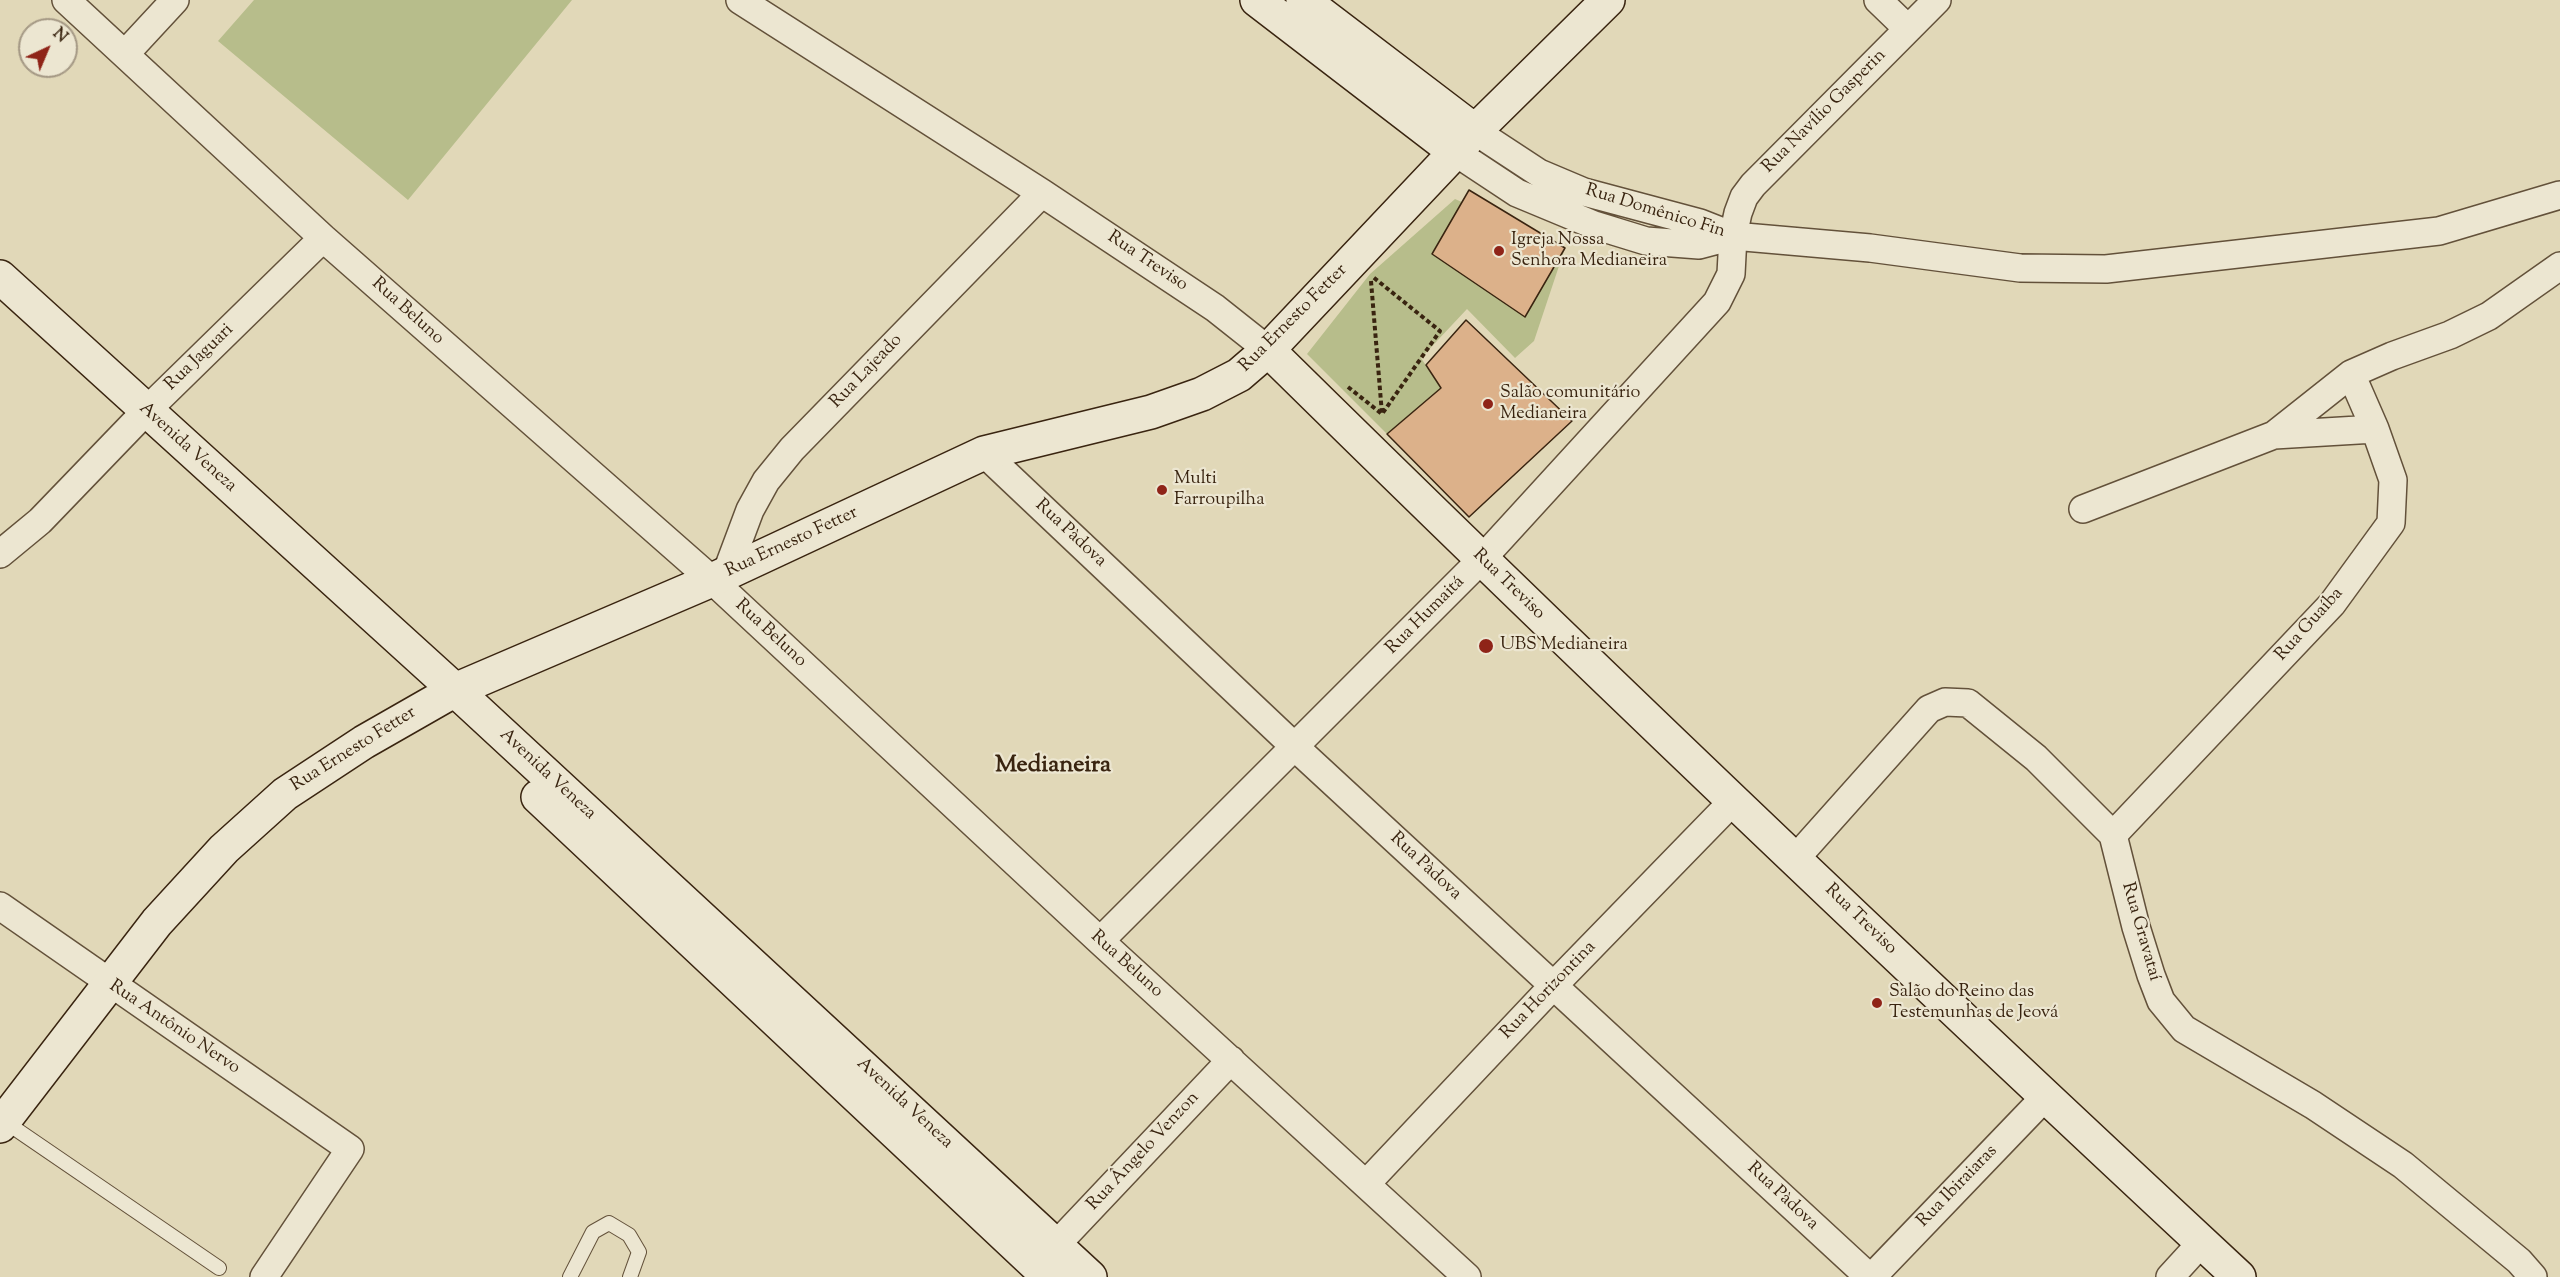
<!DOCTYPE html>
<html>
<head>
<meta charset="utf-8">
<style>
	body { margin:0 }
	#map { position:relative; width:2560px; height:1277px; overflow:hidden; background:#e1d8b8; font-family:"Sorts Mill Goudy",serif }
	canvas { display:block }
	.north { position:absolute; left:18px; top:18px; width:60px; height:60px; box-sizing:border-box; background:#ece6d1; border:2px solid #a49884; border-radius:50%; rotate:44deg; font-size:16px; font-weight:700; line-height:24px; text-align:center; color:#392410 }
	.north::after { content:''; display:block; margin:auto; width:21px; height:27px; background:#8f2418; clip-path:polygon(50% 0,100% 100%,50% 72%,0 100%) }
</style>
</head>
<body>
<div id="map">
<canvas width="2560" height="1277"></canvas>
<div class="north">N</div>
</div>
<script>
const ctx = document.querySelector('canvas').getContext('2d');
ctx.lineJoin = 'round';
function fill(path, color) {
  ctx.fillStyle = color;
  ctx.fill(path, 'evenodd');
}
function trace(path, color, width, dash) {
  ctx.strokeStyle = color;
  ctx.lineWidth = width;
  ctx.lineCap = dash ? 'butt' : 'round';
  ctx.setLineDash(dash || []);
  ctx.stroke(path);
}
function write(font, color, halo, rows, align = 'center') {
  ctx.font = font + ' "Sorts Mill Goudy",serif';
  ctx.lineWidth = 4.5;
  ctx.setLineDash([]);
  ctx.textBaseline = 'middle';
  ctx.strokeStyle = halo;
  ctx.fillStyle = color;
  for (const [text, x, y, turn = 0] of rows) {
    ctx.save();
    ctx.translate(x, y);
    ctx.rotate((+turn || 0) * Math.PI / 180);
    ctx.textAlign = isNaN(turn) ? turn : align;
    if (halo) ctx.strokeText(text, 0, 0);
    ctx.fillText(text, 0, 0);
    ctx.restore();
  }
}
const green = new Path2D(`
	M254 0H572L408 200 218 41Z
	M1455 199 1565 248 1534 341 1515 358 1467 309 1421 358 1441 388 1387 434 1307 354 1370 274Z`);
const building = new Path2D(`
	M1469 190 1565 248 1525 317 1432 254Z
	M1466 320 1572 421 1469 517 1387 434 1441 388 1426 365Z`);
const path = new Path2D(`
	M1371 281 1382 414
	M1348 387 1382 414 1440 331 1373 277`);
const lane = new Path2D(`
	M4 1121 219 1268
	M570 1277 593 1232 609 1223 629 1235 639 1252 630 1277`);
const street = new Path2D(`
	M66 0 323 238 712 580 1100 941 1467 1277
	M740 0 1042 193 1215 308 1268 350
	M1878 0 1908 29
	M125 54 175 0
	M1475 131 1539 173 1584 192 1700 223 1733 236 1870 248 2020 268 2106 269 2439 231 2560 195
	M1455 152 1517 193 1594 225 1646 241 1699 245 1733 236
	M2274 435 2375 429
	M984 453 1296 748 1869 1277
	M2083 509 2274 435 2351 374 2392 356 2450 335 2489 316 2560 266
	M0 554 40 521 146 411 323 238
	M726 574 750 510 766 481 792 449 1042 193
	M2113 835 2332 604 2391 523 2393 480 2375 429 2351 374
	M1796 858 1929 709 1945 702 1968 703 2036 758 2113 835 2136 927 2151 975 2161 1001 2184 1029 2313 1105 2403 1165 2519 1261 2533 1277
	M0 906 350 1149 264 1277
	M1100 941 1481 560 1717 302 1731 274 1733 236 1738 213 1744 197 1753 185 1937 0
	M1366 1184 1553 986 1733 801
	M1056 1245 1231 1060
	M1872 1277 2045 1097
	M2170 1277 2202 1242`);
const secondary = new Path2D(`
	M1257 0 1455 152
	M1303 0 1475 131
	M0 277 455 690 1090 1277
	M1268 350C1587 664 1911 972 2239 1277
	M538 797 1049 1277
	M0 1126 157 922 224 849 285 794 364 742 455 690 712 580 984 453 1151 412 1202 394 1239 375 1268 350 1475 131 1608 0`);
const markers = [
	[1499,251,6,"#8f2418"],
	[1488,404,6,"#8f2418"],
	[1162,490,6,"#8f2418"],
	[1486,646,8,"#8f2418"],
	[1877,1003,6,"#8f2418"]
];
const streetNames = [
	["Rua Navílio Gasperin",1825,112,-45],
	["Rua Domênico Fin",1655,212,17],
	["Rua Treviso",1147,262,34],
	["Rua Beluno",407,312,42],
	["Rua Ernesto Fetter",1294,319,-45],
	["Rua Jaguari",200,358,-44],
	["Rua Lajeado",867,372,-46],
	["Avenida Veneza",187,448,42],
	["Rua Pàdova",1070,534,43],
	["Rua Ernesto Fetter",792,543,-25],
	["Rua Treviso",1508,585,44],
	["Rua Humaitá",1426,616,-45],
	["Rua Guaíba",2310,625,-48],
	["Rua Beluno",770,634,43],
	["Rua Ernesto Fetter",354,750,-32],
	["Avenida Veneza",547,775,43],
	["Rua Pàdova",1425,867,43],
	["Rua Treviso",1860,920,44],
	["Rua Gravataí",2140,932,74],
	["Rua Beluno",1126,965,42],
	["Rua Horizontina",1549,991,-46],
	["Rua Antônio Nervo",174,1028,34],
	["Avenida Veneza",904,1104,43],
	["Rua Ângelo Venzon",1144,1152,-47],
	["Rua Ibiraiaras",1958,1187,-46],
	["Rua Pàdova",1782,1197,43]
];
const poiNames = [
	["Igreja Nossa",1511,241],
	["Senhora Medianeira",1511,262],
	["Salão comunitário",1500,394],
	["Medianeira",1500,415],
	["Multi",1174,480],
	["Farroupilha",1174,501],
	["UBS Medianeira",1500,646],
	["Salão do Reino das",1889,993],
	["Testemunhas de Jeová",1889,1014]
];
const districtNames = [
	["Medianeira",1053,767]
];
fill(green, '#b7bd8b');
fill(building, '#dcb18a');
trace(building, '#392410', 1.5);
trace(lane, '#63513a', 16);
trace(street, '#63513a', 30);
trace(secondary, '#392410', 36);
trace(path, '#392410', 4, [4.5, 3]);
trace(lane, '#ece6d1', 14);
trace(street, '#ece6d1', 27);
trace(secondary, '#ece6d1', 33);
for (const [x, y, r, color] of markers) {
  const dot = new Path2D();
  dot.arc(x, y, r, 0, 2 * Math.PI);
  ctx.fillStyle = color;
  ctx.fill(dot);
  trace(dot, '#ece6d1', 2);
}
write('18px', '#392410', '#ece6d1', streetNames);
write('18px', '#392410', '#ece6d1', poiNames, 'left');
write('bold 24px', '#392410', '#ece6d1', districtNames);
</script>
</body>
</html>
